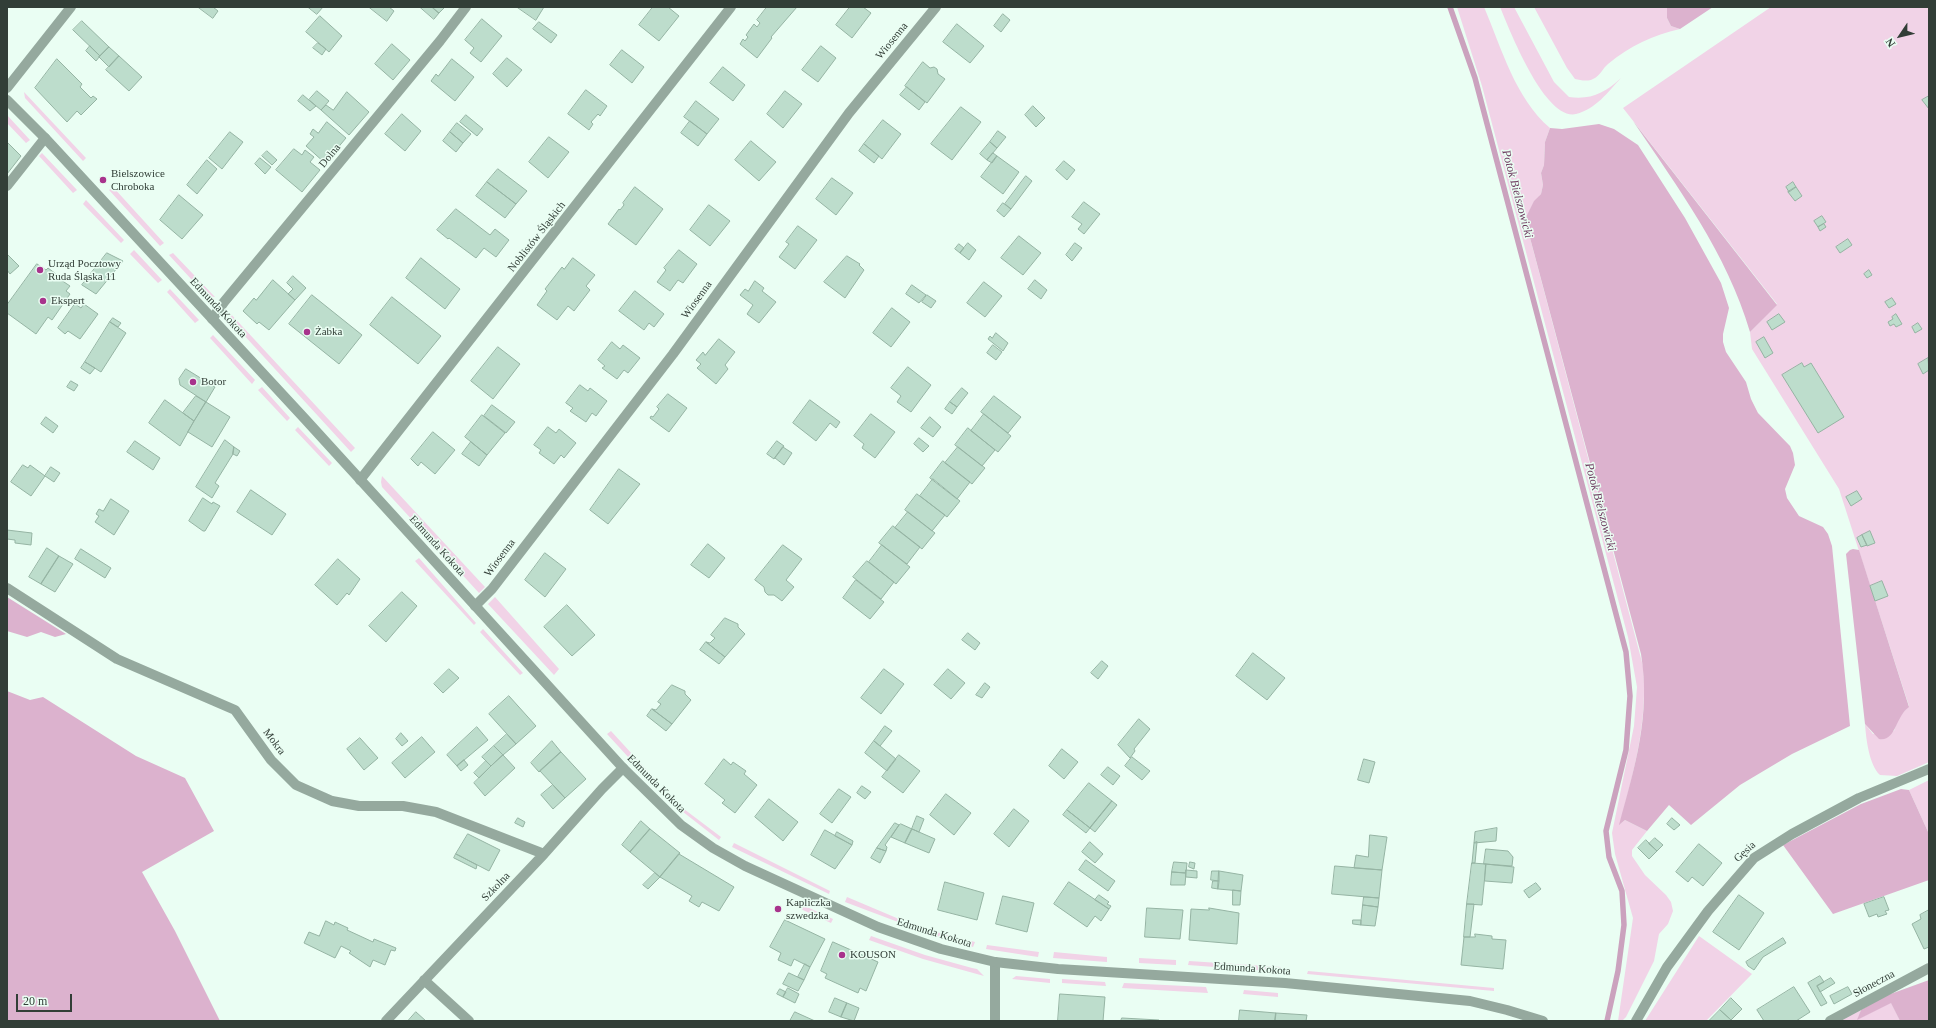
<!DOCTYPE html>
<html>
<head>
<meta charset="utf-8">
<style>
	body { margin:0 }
	#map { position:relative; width:1936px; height:1028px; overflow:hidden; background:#eafef3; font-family:Georgia,serif }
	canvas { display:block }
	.frame { position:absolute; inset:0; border:8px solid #323e37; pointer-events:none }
	.north { position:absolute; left:1880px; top:16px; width:40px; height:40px; -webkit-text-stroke:3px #eafef3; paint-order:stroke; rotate:235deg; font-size:11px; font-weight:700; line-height:16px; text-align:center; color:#323e37 }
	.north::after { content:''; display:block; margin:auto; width:14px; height:18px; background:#323e37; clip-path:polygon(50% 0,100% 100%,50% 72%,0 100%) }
	.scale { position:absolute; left:16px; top:994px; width:56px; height:18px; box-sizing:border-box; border:2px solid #323e37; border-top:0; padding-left:5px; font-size:12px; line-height:14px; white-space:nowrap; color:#323e37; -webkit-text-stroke:3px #eafef3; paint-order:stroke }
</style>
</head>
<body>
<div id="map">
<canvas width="1936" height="1028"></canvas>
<div class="frame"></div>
<div class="north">N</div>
<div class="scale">20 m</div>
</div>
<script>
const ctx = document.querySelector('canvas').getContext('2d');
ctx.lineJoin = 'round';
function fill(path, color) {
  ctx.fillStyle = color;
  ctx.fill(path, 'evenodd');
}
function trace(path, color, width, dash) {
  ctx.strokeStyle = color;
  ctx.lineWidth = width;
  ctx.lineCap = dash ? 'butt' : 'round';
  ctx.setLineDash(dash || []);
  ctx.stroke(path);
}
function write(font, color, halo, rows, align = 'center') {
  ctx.font = font + ' Georgia,serif';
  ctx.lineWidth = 3;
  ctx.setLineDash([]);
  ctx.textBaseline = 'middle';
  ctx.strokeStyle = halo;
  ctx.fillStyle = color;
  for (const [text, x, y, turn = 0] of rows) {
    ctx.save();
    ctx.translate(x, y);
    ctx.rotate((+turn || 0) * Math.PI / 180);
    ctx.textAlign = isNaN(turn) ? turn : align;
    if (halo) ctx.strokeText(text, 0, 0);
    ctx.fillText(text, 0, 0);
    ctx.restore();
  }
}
const green = new Path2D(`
	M1457 7H1484C1502 49 1515 98 1550 128L1545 142 1544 165 1541 173 1543 185 1541 194 1534 202 1525 219 1643 666C1648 722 1634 770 1620 824L1625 820 1647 831 1632 850V856L1645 875 1666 895 1671 902 1673 911 1668 924 1659 934 1654 961 1626 1017 1622 1021H1618L1633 918 1615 854 1612 833 1634 726 1637 687 1628 637 1482 86Z
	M1500 7H1514L1554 82 1569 97C1591 100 1605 93 1621 78 1608 92 1596 109 1576 114 1545 121 1510 31 1500 7Z
	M1534 7H1667V18L1671 26 1680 29C1653 35 1630 46 1608 64 1603 68 1600 76 1593 79 1588 82 1580 80 1575 79L1567 68Z
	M1771 7H1929V762L1897 776 1880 775C1869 765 1866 738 1865 724L1873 734 1894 731 1899 717 1909 706 1839 489 1752 349 1750 332 1777 304 1623 108Z
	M24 92 86 158 83 161 25 98Z
	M7 115 30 140 26 143 7 123Z
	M42 153 77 190 73 193 39 156Z
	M113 187 164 243 160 246 109 190Z
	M86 200 124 240 121 243 83 204Z
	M134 250 162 280 158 283 130 254Z
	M173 253 215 297 207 296 203 292 169 255Z
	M170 289 199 320 195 323 167 292Z
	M229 312 355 448 351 452 231 321Z
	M213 335 255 380 252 384 210 338Z
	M262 387 290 418 287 421 258 390Z
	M298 427 332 463 329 466 295 430Z
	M382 476 485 587 479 593 382 487 381 482Z
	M419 558 476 623 474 625 415 561Z
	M495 597 559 669 554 675 488 604Z
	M483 629 523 673 520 675 480 632Z
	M611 731 656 780 652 783 607 734Z
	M1929 780V834L1909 790Z
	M680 806 721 837 719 840 678 808Z
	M734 843 830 891 829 894 732 847Z
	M847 897 899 919 898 922 845 902Z
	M794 901 833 919 831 923 792 905Z
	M917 927 975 942 973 947 916 930Z
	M871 936 925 955 972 968 977 969 984 976 923 959 869 940Z
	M1699 936 1752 974 1706 1021H1645Z
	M987 945 1039 952 1038 957 986 949Z
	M1054 952 1107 957V962L1053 958Z
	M1139 958 1176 960V965L1139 963Z
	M1189 961 1281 967V972L1188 965Z
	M1308 971 1494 988V991L1307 974Z
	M1016 976 1050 979V983L1012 979Z
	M1062 979 1105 982 1106 986 1062 983Z
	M1124 983 1206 987 1208 993 1122 988Z
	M1244 990 1278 993V997L1243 994Z
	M1891 1002 1900 1021H1838L1861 1010 1858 1019Z`);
const forest = new Path2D(`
	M1667 7H1713L1680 29 1671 26 1667 18Z
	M1633 121 1777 305 1750 332C1727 253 1678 188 1633 121Z
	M1599 124 1614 129 1638 145 1685 218 1721 283 1729 308 1723 334V342L1726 352 1746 382 1751 399 1758 413 1790 446 1793 453 1795 465 1785 489 1787 498 1799 516 1823 527 1828 534 1832 546 1850 726 1792 754 1740 785 1691 825 1669 805 1647 831 1625 820 1619 825C1635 766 1651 715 1641 654L1525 219 1534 201 1541 194 1543 185 1541 173 1544 165 1545 142 1550 128 1562 129Z
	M1853 549 1859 550 1909 707C1895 717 1896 742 1879 739L1865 724 1846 554 1850 550Z
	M7 597 66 634 55 637 41 632 27 637 7 631Z
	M7 691 30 700 43 697 136 756 185 778 214 831 142 872 175 931 220 1021H7Z
	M1901 789 1909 790 1929 834V880L1833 914 1783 845 1861 804Z
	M1929 980V1021H1900L1891 1003 1857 1020 1861 1010 1885 996Z`);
const stream = new Path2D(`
	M1450 7 1475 78 1626 652 1630 696 1626 750 1606 831 1609 857 1622 891 1624 925 1618 971 1607 1021`);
const building = new Path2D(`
	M198 7H213L218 11 213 18Z
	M308 7H323L317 14Z
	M369 7H389L394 11 387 21Z
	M420 7H432L439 13 434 19Z
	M432 7H445L439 13Z
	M517 7H544L536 20Z
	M653 7H668L679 16 659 41 639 25Z
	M767 7H797L771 37 772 38 757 58 740 44 743 39 745 41 748 37 746 35 754 24 757 27 760 23 757 20Z
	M850 7H863L871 13 852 38 836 25Z
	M1003 14 1010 20 1001 32 994 26Z
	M320 16 342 36 329 52 306 32Z
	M482 19 502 36 481 62 470 53 474 48 465 40Z
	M82 21 109 47 100 56 73 30Z
	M539 22 557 35 551 43 533 29Z
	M957 24 984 46 970 63 943 42Z
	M318 43 326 49 322 55 313 48Z
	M392 44 410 60 393 80 375 64Z
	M90 46 100 56 96 61 86 51Z
	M821 46 836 58 818 82 802 70Z
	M109 47 119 56 109 67 99 57Z
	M622 50 644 67 632 83 610 65Z
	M119 56 142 77 129 91 106 70Z
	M507 58 522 70 507 87 493 74Z
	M57 59 82 84 80 87 91 98 93 96 97 99 81 115 77 111 67 122 35 88Z
	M452 59 474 77 455 101 431 81 436 74 438 76Z
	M923 62 930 68 934 67 937 69 938 74 945 79 927 103 905 86Z
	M723 67 745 85 733 101 710 83Z
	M907 87 925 102 919 110 900 95Z
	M586 90 607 106 600 116 598 114 591 122 593 124 589 130 568 114Z
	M317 91 329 101 321 110 309 100Z
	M785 91 802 104 783 128 767 114Z
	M347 92 369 112 349 135 321 110 326 105 333 110Z
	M303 95 316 106 310 111 298 101Z
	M1929 96V109L1922 100Z
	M696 101 719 119 707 134 684 117Z
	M1033 106 1045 118 1036 127 1025 115Z
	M961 107 981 122 952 160 931 144Z
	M402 114 421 131 405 151 385 134Z
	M466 115 483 129 477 136 460 122Z
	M883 120 901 134 882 159 864 144Z
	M690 121 707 134 698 146 681 133Z
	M327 122 346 138 325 163 306 146 314 137 310 134 313 129 318 133Z
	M457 123 471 134 463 143 450 132Z
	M998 131 1006 137 997 148 990 142Z
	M230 132 243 142 222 169 209 158Z
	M450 132 463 143 456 152 443 141Z
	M549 137 569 152 548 178 529 162Z
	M751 141 776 162 759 181 735 160Z
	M7 142 21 156 7 174Z
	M990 142 997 148 987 160 980 154Z
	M864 144 879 156 874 163 859 151Z
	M294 149 302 155 305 150 314 157 310 162 320 170 302 192 276 170Z
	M267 151 277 160 272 165 262 156Z
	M993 153 997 156 992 163 987 160Z
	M997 156 1019 172 1003 194 981 177Z
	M260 158 271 167 265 174 255 164Z
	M207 160 217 169 197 194 187 185Z
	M1064 161 1075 170 1067 180 1056 170Z
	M498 169 527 191 516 204 487 182Z
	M1026 176 1032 181 1011 209 1005 204Z
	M832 178 853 193 836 215 816 199Z
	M487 182 516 204 505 218 476 196Z
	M1793 182 1796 187 1789 192 1786 187Z
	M635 187 663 209 636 245 608 224 619 209 620 210 624 205 623 203Z
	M1796 187 1802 196 1795 201 1788 192Z
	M179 195 203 215 182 239 160 220Z
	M1084 202 1100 214 1084 234 1078 229 1082 224 1072 217Z
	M1003 203 1011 209 1004 217 997 211Z
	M709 205 730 221 710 246 690 230Z
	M456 209 490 235 495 229 509 240 496 257 484 248 476 258 449 238 448 239 437 230Z
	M1822 216 1826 222 1818 227 1814 221Z
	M1824 224 1826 227 1820 231 1818 227Z
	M798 226 817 240 795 269 779 257 789 244 786 242Z
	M1019 236 1041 253 1023 275 1001 258Z
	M1848 239 1852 245 1840 253 1836 247Z
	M968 243 976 250 969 260 960 253Z
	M1075 243 1082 248 1072 261 1066 255Z
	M959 244 964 248 960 253 955 249Z
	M679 250 697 264 683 283 678 280 670 291 657 282 666 270 664 268Z
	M107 253 123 261 96 294 82 285Z
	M7 254 19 266 10 274 7 270Z
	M847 256 860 264 859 265 864 270 845 298 824 282Z
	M421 258 460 289 445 309 406 278Z
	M573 258 595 275 586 286 590 290 574 311 568 306 557 320 537 305 547 291 545 289 562 267 564 269Z
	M37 264 46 270 48 268 56 274 55 276 70 286 66 291 70 294 52 320 48 317 36 334 7 313V305Z
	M1869 270 1872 275 1867 278 1864 274Z
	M293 276 306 288 295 300 288 294 293 289 287 283Z
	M273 280 295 300 269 330 259 322 257 324 243 311 254 298 256 300Z
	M1035 280 1047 290 1041 299 1028 289Z
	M755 281 764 288 762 291 776 302 759 323 747 314 753 305 740 295 745 289 748 291Z
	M984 282 1002 296 985 317 967 303Z
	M912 285 926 295 919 303 906 294Z
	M635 291 664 314 654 327 649 323 644 330 619 311Z
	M312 295 362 335 339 364 289 324Z
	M927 295 936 301 931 308 922 302Z
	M392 297 441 336 418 364 370 325Z
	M1892 298 1896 304 1889 308 1885 302Z
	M75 304 81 308 84 304 98 314 80 339 68 331 65 334 58 328Z
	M892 308 910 322 891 347 873 333Z
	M1779 314 1785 322 1772 330 1767 322Z
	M1896 314 1902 324 1896 327 1894 324 1890 326 1888 322 1893 319 1892 317Z
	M113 318 121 323 118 327 110 322Z
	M110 322 126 333 101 372 85 362Z
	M1918 323 1922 329 1915 333 1912 327Z
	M996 333 1008 343 1003 351 988 339 990 336 992 338Z
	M1764 337 1773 353 1765 358 1756 342Z
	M719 339 735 352 725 365 728 369 716 384 697 368 701 364 696 360 703 352 705 355Z
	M612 342 620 349 623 345 640 358 628 373 624 370 617 379 602 368 605 366 598 360Z
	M993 345 1002 352 996 360 987 353Z
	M498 347 520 364 493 399 471 381Z
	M1928 358 1929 370 1923 374 1918 364Z
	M85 362 95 368 90 374 81 368Z
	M1802 363 1804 367 1811 363 1844 417 1818 433 1782 375Z
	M908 367 931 385 911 412 897 402 901 396 891 388Z
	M186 369 215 387 206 402 180 385 179 379Z
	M71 381 78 385 74 391 67 387Z
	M580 385 588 391 590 388 607 401 596 416 592 413 586 422 570 411 573 408 566 403Z
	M962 388 968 393 957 407 950 402Z
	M668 394 687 408 669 432 650 418 651 416 653 417 659 409 657 407Z
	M196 396 206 402 194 421 183 413Z
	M994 396 1021 417 1008 433 981 412Z
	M165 400 194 421 180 446 149 423Z
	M810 400 840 422 836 428 830 423 816 441 793 423Z
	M206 402 230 417 212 447 188 432Z
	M950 402 957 407 952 414 945 409Z
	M492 405 515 422 506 433 484 416Z
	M871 414 895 432 875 458 862 448 864 444 854 436Z
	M984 414 1011 436 998 452 971 431Z
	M482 415 505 433 487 455 465 437Z
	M46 417 58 426 53 433 41 424Z
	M930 417 941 427 933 437 921 428Z
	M548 427 556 433 559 429 576 443 564 458 561 455 554 464 539 453 541 450 534 445Z
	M968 428 995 450 982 466 955 445Z
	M433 432 455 450 435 474 421 462 418 466 411 459Z
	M919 438 929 446 923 452 914 444Z
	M225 440 234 447 233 454 215 483 219 486 212 498 196 487Z
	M135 441 160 458 153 470 127 452Z
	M777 441 784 446 774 459 767 454Z
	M471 442 487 455 479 466 462 454Z
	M234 447 240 451 237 456 233 454Z
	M783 447 792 453 784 465 775 458Z
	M958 447 985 468 972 484 945 463Z
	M943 461 970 482 957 499 930 478Z
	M23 465 28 468 30 465 45 476 31 496 11 482Z
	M51 467 60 473 54 482 45 476Z
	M619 469 640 484 608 524 590 510Z
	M933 479 960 501 947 517 920 496Z
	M251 490 286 514 272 535 237 512Z
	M1857 491 1862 499 1851 506 1846 497Z
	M917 494 945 515 932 531 905 510Z
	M203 498 212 504 213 502 220 506 205 531H203L189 521Z
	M111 499 129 511 114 535 95 522 99 516 96 514 99 509 103 511Z
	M908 512 935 533 922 549 895 528Z
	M893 526 920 547 907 564 879 543Z
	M7 530 32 533 31 545 15 543V540L7 539Z
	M1870 531 1875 543 1867 546 1862 535Z
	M1862 535 1867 545 1861 547 1857 538Z
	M708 544 725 558 709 578 691 565Z
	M783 545 802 559 786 580 794 587 782 601 774 595H768L765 592 764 587 755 580Z
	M882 545 910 567 896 584 869 562Z
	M47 548 59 556 41 584 29 577Z
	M81 549 111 568 105 578 75 559Z
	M545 553 566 569 545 597 525 580Z
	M59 556 73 564 55 592 41 584Z
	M338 559 360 579 349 595 347 593 337 605 315 585Z
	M867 561 894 582 881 599 853 577Z
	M856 580 884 602 870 619 843 598Z
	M1882 581 1888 596 1875 601 1870 586Z
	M402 592 417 606 386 642 369 626Z
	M567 605 595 635 572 656 544 627Z
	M725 618 738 624V627L745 634 725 657 706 642 710 643 715 638 711 635Z
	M968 633 980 643 975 650 962 640Z
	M706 642 725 657 719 664 700 650Z
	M1253 653 1285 678 1267 700 1236 676Z
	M1102 661 1108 666 1098 679 1091 673Z
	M449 669 459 678 443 693 434 684Z
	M884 669 904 684 881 714 861 698Z
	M948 669 965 683 951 699 934 685Z
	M985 683 990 687 982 698 976 695Z
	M672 685 685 691V694L691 700 672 724 652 709 656 710 661 704 658 702Z
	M509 696 536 726 516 744 489 714Z
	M652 709 672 724 666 731 647 716Z
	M1139 719 1150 729 1134 749 1135 751 1130 758 1118 745Z
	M885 726 892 731 880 746 874 741Z
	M477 727 488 740 457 766 447 755Z
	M401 733 408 741 402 746 396 739Z
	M507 734 516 744 503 755 494 746Z
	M422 737 435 752 405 778 392 763Z
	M360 738 378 758 364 770 347 749Z
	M552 741 561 752 539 772 531 763Z
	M874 741 896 759 887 771 865 753Z
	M494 746 503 755 491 766 482 757Z
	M1062 749 1078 762 1064 779 1049 766Z
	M561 752 586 779 565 798 540 771Z
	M503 755 515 768 485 796 474 783Z
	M899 755 920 771 903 793 882 777Z
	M1132 757 1150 771 1142 780 1125 766Z
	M724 759 731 765 733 762 746 771 744 774 757 785 735 813 722 803 725 800 705 784Z
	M1364 759 1375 762 1369 783 1358 780Z
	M464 760 468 765 461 771 457 766Z
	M486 761 491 766 479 778 474 773Z
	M1108 767 1120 776 1113 785 1101 775Z
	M1089 783 1112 801 1090 828 1067 810Z
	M553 785 565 798 553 809 541 795Z
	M862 786 871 792 865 799 857 793Z
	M839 789 851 797 832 823 820 814Z
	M946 794 971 813 954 835 930 815Z
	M769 799 798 822 783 841 755 817Z
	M1112 801 1117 805 1095 832 1090 828Z
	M1014 809 1029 821 1009 847 994 834Z
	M1067 810 1090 828 1086 833 1063 815Z
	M917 816 924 819 919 832 912 829Z
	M518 818 525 822 523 827 515 823Z
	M1672 818 1680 825 1674 830 1667 824Z
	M641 821 650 829 630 852 622 845Z
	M895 823 899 825 885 845 887 847 886 851 877 848Z
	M901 824 912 829 905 843 891 837 899 825Z
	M1497 828 1496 841 1474 843 1475 832Z
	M650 829 680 853 660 877 630 852Z
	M912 829 935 839 929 853 905 843Z
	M825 830 852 845 835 869 811 855Z
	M837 832 853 841 852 845 835 836Z
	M468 834 500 850 489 871 456 854Z
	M1370 835 1387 837 1382 870 1354 868 1356 855 1368 857Z
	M1655 838 1663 845 1657 851 1649 844Z
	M1646 840 1657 851 1649 859 1638 848Z
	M1090 842 1103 854 1095 863 1082 852Z
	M1477 842 1475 863H1472L1474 843Z
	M1699 844 1722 863 1703 886 1692 877 1688 882 1676 872Z
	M877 848 886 851 880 863 871 858Z
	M1486 849 1508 851 1513 857 1512 866 1484 864Z
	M456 854 477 865 476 869 454 858Z
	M679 854 734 887 719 911 702 902 699 907 689 901 692 896 660 877Z
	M1086 860 1115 881 1108 891 1079 870Z
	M1174 862 1187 863 1186 873 1172 872Z
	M1190 862 1195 863 1194 869 1189 867Z
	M1472 863 1486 864 1482 905 1467 904Z
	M1486 864 1514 867 1512 883 1485 881Z
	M1335 866 1382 870 1379 898 1332 894Z
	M1186 870 1197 871V878L1186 877Z
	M1212 871H1219V881L1211 880Z
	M1219 871 1243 875 1241 891 1218 889Z
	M1172 872 1186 873 1185 885H1171Z
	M655 873 660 877 648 889 643 885Z
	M1213 881H1219L1218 889 1212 888Z
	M945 882 984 893 977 920 938 910Z
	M1069 882 1109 909 1101 921 1095 916 1087 927 1054 904Z
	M1536 883 1541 889 1529 898 1524 891Z
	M1233 890 1241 891 1240 905H1233Z
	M1099 895 1109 902 1107 904 1111 906 1109 909 1095 900Z
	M1739 895 1764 913 1739 950 1713 932Z
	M1003 896 1034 903 1027 932 996 924Z
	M1364 897 1379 898 1378 907 1363 905Z
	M1884 897 1889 910 1885 911 1887 914 1878 917 1877 914 1869 917 1864 904Z
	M1467 904H1474L1470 937H1464Z
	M1363 905 1378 907 1375 926 1361 925Z
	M1147 908 1183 910 1180 939 1145 937Z
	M1209 908 1239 913 1237 944 1189 940 1191 909 1209 910Z
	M1929 910V947L1924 949 1912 924 1921 919 1920 915Z
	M785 920 825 939 810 967 794 959 791 966 778 960 781 953 770 947Z
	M1353 920H1361V925L1353 924Z
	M326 921 334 925 335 922 348 928 347 930 373 942 374 939 396 948 395 951 391 950 385 965 373 960 370 967 349 953 351 951 341 946 335 958 304 943 309 932 319 936Z
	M1475 934 1492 936V939L1506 940 1503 969 1461 965 1464 937H1475Z
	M1783 938 1786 943 1763 957 1754 970 1748 966 1746 962Z
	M833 942 878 962 866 991 860 988 858 993 825 978 827 974 821 971Z
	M805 964 810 967 804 980 798 977Z
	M789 973 804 980 798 991 783 984Z
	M1820 976 1824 982 1817 986 1827 1003 1821 1006 1808 983Z
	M1831 978 1835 983 1820 992 1817 986Z
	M1794 987 1810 1012 1796 1021H1764L1757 1010Z
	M1848 987 1852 994 1834 1004 1830 996Z
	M788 988 799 994 795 1003 783 997Z
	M780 989 786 992 783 997 777 994Z
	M1060 994 1105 997 1103 1021H1058Z
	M835 998 847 1003 841 1017 829 1012Z
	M1731 998 1742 1009 1731 1020 1720 1010Z
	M847 1003 859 1008 854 1021 841 1017Z
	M1240 1010 1276 1013 1275 1021H1239Z
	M1720 1010 1730 1019 1732 1021H1709Z
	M416 1012 426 1021H408Z
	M795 1012 815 1021H790Z
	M1276 1013 1307 1015 1306 1021H1275Z
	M1122 1018 1159 1020V1021H1121Z`);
const minor = new Path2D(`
	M7 88 71 7
	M7 186 45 138
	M212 319 224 302 440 41 466 7
	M360 480 731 7
	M7 588 117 659 235 710 271 760 296 785 332 801 359 806H403L436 812 544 854
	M475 606 492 589 673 354 849 113 936 7
	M424 980 469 1021
	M386 1021 544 854 602 789 623 768
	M995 1021V962
	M1636 1021 1667 967 1708 911 1754 858 1792 834 1859 798 1929 769
	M1830 1021 1929 968`);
const tertiary = new Path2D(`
	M7 100 45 138 305 419 623 768 681 825 713 848 745 866 878 927 941 949 995 962 1058 969 1285 983 1470 1001 1507 1010 1543 1021`);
const markers = [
	[103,180,4,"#a8338c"],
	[40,270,4,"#a8338c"],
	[43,301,4,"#a8338c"],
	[307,332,4,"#a8338c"],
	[193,382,4,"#a8338c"],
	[778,909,4,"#a8338c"],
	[842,955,4,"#a8338c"]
];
const streetNames = [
	["Wiosenna",892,41,-51],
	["Dolna",330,156,-51],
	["Noblistów Śląskich",537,237,-52],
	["Wiosenna",697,300,-54],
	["Edmunda Kokota",218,308,47],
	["Edmunda Kokota",437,546,48],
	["Wiosenna",500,558,-53],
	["Mokra",274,742,53],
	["Edmunda Kokota",656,784,45],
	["Gęsia",1745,852,-42],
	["Szkolna",496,887,-46],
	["Edmunda Kokota",934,933,17],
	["Edmunda Kokota",1252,969,4],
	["Słoneczna",1874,984,-28]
];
const poiNames = [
	["Bielszowice",111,174],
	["Chroboka",111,187],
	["Urząd Pocztowy",48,264],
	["Ruda Śląska 11",48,277],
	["Ekspert",51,301],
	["Żabka",315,332],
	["Botor",201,382],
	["Kapliczka",786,903],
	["szwedzka",786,916],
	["KOUSON",850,955]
];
const waterNames = [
	["Potok Bielszowicki",1517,194,75],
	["Potok Bielszowicki",1600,507,75]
];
fill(green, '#f1d3e7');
fill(forest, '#dcb2ce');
trace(stream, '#cba2be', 5.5);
fill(building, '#bdddcc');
trace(building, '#95b4a3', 1);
trace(minor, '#95a99e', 10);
trace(tertiary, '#95a99e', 10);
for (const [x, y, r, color] of markers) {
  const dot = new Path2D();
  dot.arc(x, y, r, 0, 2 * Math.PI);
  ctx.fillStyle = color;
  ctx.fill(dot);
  trace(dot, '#eafef3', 1.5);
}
write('11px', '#323e37', '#eafef3', streetNames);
write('11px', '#323e37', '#eafef3', poiNames, 'left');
write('italic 12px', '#6c375d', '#eafef3', waterNames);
</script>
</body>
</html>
